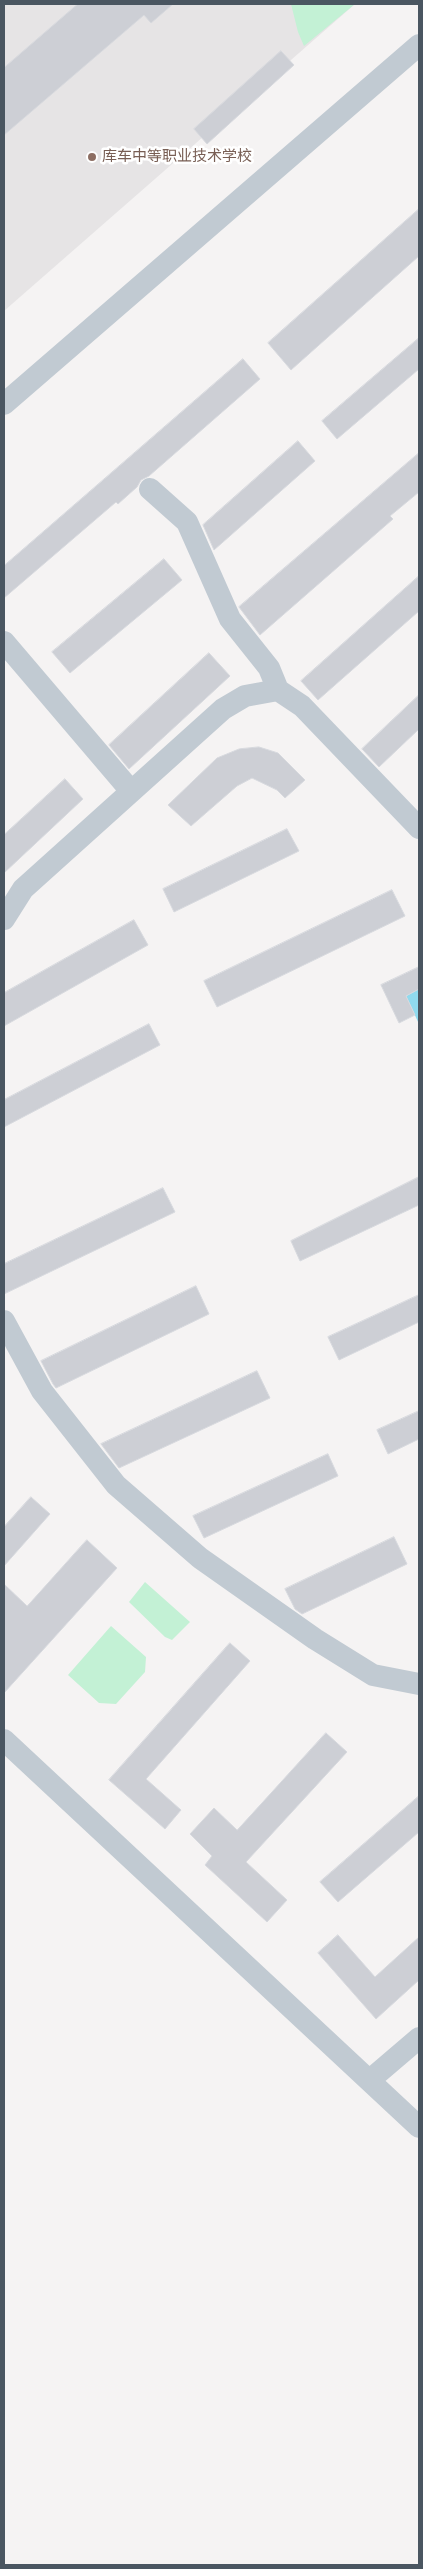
<!DOCTYPE html>
<html>
<head>
<meta charset="utf-8">
<style>
	body { margin:0 }
	#map { position:relative; width:423px; height:2569px; overflow:hidden; background:#f5f3f3; font-family:Karla,sans-serif }
	canvas { display:block }
	.frame { position:absolute; inset:0; border:5px solid #4a5661; pointer-events:none }
</style>
</head>
<body>
<div id="map">
<canvas width="423" height="2569"></canvas>
<div class="frame"></div>
</div>
<script>
const ctx = document.querySelector('canvas').getContext('2d');
ctx.lineJoin = 'round';
function fill(path, color) {
  ctx.fillStyle = color;
  ctx.fill(path, 'evenodd');
}
function trace(path, color, width, dash) {
  ctx.strokeStyle = color;
  ctx.lineWidth = width;
  ctx.lineCap = dash ? 'butt' : 'round';
  ctx.setLineDash(dash || []);
  ctx.stroke(path);
}
function write(font, color, halo, rows, align = 'center') {
  ctx.font = font + ' Karla,"Noto Sans SC",sans-serif';
  ctx.lineWidth = 5;
  ctx.setLineDash([]);
  ctx.textBaseline = 'middle';
  ctx.strokeStyle = halo;
  ctx.fillStyle = color;
  for (const [text, x, y, turn = 0] of rows) {
    ctx.save();
    ctx.translate(x, y);
    ctx.rotate((+turn || 0) * Math.PI / 180);
    ctx.textAlign = isNaN(turn) ? turn : align;
    if (halo) ctx.strokeText(text, 0, 0);
    ctx.fillText(text, 0, 0);
    ctx.restore();
  }
}
const education = new Path2D(`
	M4 4H355L4 311Z`);
const green = new Path2D(`
	M291 4H355L304 46 298 32Z
	M145 1582 190 1622 172 1640 165 1637 129 1602Z
	M111 1626 146 1657 145 1672 116 1704 99 1703 68 1675Z`);
const water = new Path2D(`
	M419 989V1024L406 996Z`);
const building = new Path2D(`
	M78 4H173L151 23 144 15 4 135V68Z
	M281 51 294 65 207 144 194 129Z
	M419 209V256L291 370 268 343Z
	M419 338V369L337 439 322 421Z
	M243 359 260 379 149 476 141 480 137 487 118 504 116 502 4 598V566Z
	M298 441 315 461 214 550 203 525Z
	M419 453V492L390 516 393 519 260 635 239 607Z
	M164 559 182 580 70 673 52 652Z
	M419 576V611L318 700 301 681Z
	M209 653 230 676 129 769 109 745Z
	M419 695V729L379 767 362 749Z
	M259 747 278 753 305 780 285 798 277 790 252 778 237 786 191 826 168 805 217 758 239 749Z
	M65 779 83 799 4 873V835Z
	M287 829 299 851 174 912 163 889Z
	M392 890 405 916 217 1007 204 981Z
	M134 920 148 945 4 1026V993Z
	M419 967V989L406 996 415 1015 399 1023 381 985Z
	M149 1024 160 1045 4 1127V1100Z
	M419 1177V1205L300 1261 291 1241Z
	M163 1188 175 1212 4 1294V1264Z
	M196 1286 209 1314 56 1388 53 1384 41 1361Z
	M419 1295V1322L339 1360 328 1337Z
	M257 1371 270 1398 119 1468 101 1444Z
	M419 1411V1439L388 1454 377 1430Z
	M328 1454 338 1476 204 1538 193 1516Z
	M31 1497 50 1514 4 1566V1527Z
	M394 1537 407 1564 302 1614 295 1609 285 1589Z
	M87 1540 117 1568 4 1693V1584L27 1606Z
	M230 1643 250 1661 146 1779 181 1810 165 1829 109 1780Z
	M326 1733 347 1752 246 1862 287 1900 267 1922 205 1865 212 1856 190 1834 214 1808 237 1830Z
	M419 1796V1832L338 1902 320 1882Z
	M338 1935 375 1977 419 1937V1980L376 2019 318 1953Z`);
const minor = new Path2D(`
	M4 404 419 45
	M150 489 187 522 230 619 269 668 278 690
	M4 642 131 791
	M4 919 23 889 223 709 245 696 278 690 302 706 419 828
	M4 1321 42 1391 116 1485 200 1558 315 1639 373 1675 419 1684
	M4 1740 419 2127
	M371 2079 419 2038`);
const markers = [
	[92,157,5,"#8d6e63"]
];
const educationNames = [
	["库车中等职业技术学校",102,157]
];
fill(education, '#e6e4e5');
fill(green, '#c3f1d5');
fill(water, '#90daee');
fill(building, '#cdcfd5');
trace(building, '#d7d9de', 1);
trace(minor, '#c1cad2', 22);
for (const [x, y, r, color] of markers) {
  const dot = new Path2D();
  dot.arc(x, y, r, 0, 2 * Math.PI);
  ctx.fillStyle = color;
  ctx.fill(dot);
  trace(dot, '#fff', 2);
}
write('15px', '#785e54', '#fff', educationNames, 'left');
</script>
</body>
</html>
